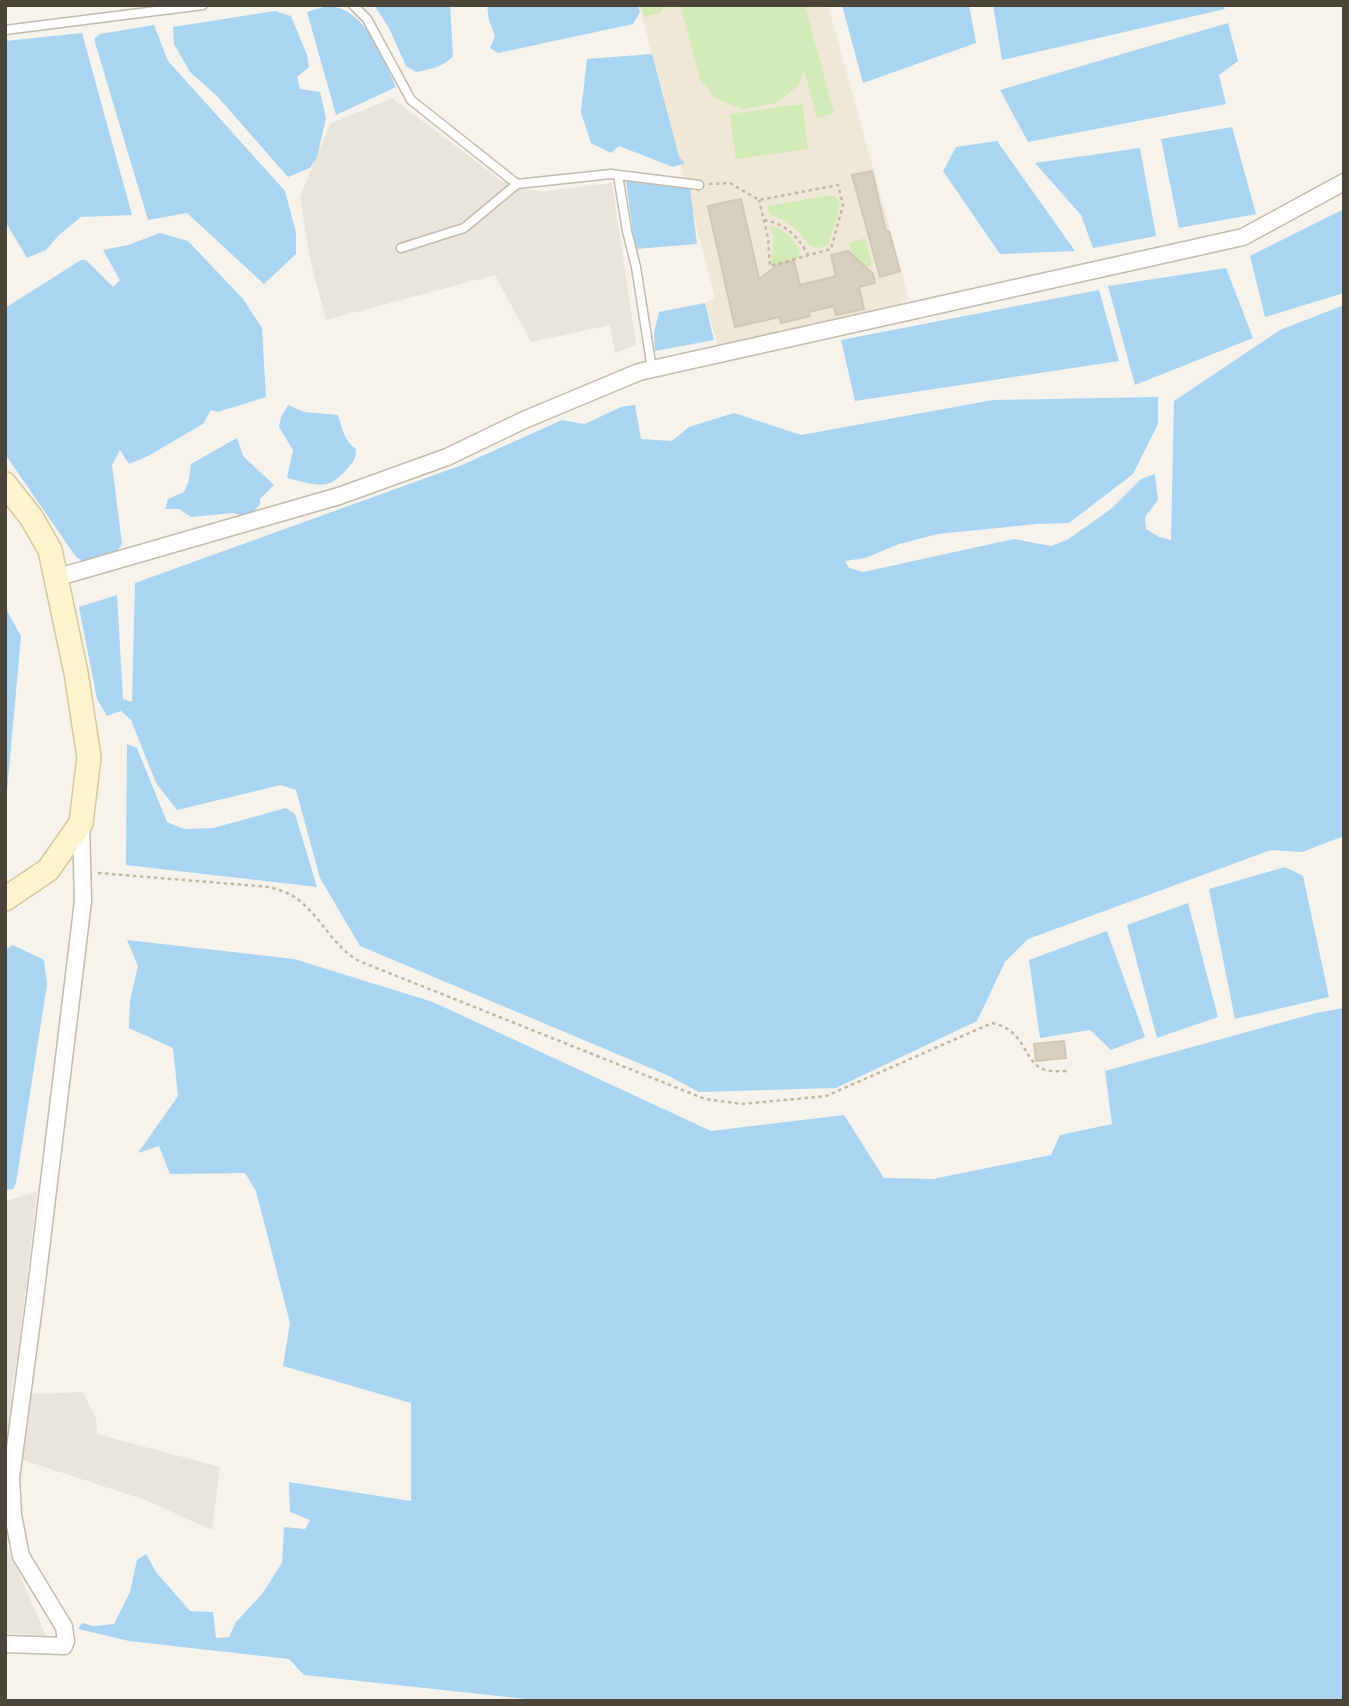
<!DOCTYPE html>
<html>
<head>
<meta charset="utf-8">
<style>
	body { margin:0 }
	#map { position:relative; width:1349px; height:1706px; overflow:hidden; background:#f6f3ec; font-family:"PT Sans",sans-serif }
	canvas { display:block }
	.frame { position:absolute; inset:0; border:7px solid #4b4439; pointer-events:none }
</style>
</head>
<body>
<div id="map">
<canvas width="1349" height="1706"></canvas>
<div class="frame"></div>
</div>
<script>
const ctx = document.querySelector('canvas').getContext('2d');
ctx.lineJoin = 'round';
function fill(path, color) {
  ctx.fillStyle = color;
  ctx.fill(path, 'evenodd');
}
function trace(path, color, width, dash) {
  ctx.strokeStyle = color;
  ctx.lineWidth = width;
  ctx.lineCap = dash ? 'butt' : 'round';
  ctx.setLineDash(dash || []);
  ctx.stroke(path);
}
const residential = new Path2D(`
	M392 98 503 182 540 192 612 183 636 345 615 353 610 325 531 342 495 275 326 320 310 259 300 197 330 124Z
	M37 1192 20 1339 11 1395 83 1392 96 1419 97 1434 220 1467 212 1530 148 1501 5 1454V1201Z
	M5 1541 46 1636 5 1633Z`);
const education = new Path2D(`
	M639 5H828L909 298 889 311 718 345 705 303 715 298Z`);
const green = new Path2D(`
	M641 5H665L660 13 644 17Z
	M680 5H805L834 113 817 118 804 70 798 86 776 103 743 109 715 98 700 79Z
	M802 104 808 149 736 159 730 114Z
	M831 195 837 198 840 205 828 245 820 248 810 246 799 232 786 221 769 214 768 206Z
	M768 226C784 228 792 237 800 251L799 258 771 266 774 236Z
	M865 238 872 265 856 269 849 243Z`);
const water = new Path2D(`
	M374 5H450L453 56C443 67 431 69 416 72L406 66 389 28Z
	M487 5H638L640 12 633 24 498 53 490 48 495 36 489 20Z
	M842 5H969L976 43 863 83Z
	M993 5H1223L1225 9 1002 60Z
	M327 6C365 7 382 56 396 87L336 115 307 12Z
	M275 11 291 16 307 55 309 67 297 77 300 89 320 92 326 118 317 157 310 168 288 177 217 96 190 72 174 44 173 27Z
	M1228 23 1238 61 1219 75 1226 104 1028 142 1000 90Z
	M154 25 168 61 285 191 296 233V254L264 284 187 213 148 220 94 39 100 34Z
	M82 33 132 215 81 217 59 235 46 250 27 258 5 221V41Z
	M652 54 679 157 685 163 673 167 619 146 611 153 591 143 581 112 587 59Z
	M1232 127 1256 214 1179 228 1161 139Z
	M997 141 1075 251 1000 254 943 171 956 147Z
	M1140 148 1156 236 1093 248 1081 215 1035 163Z
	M626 181 690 189 697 244 635 249Z
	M1344 209V293L1265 317 1250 256Z
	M160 233 188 241 243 299 262 328 266 397 218 412 211 410 203 424 148 456 129 464 120 450 112 465 122 544 113 557 89 565 76 557 5 454V308L81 260H86L113 287 120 280 103 250 128 245Z
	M1226 268 1253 338 1135 385 1108 286Z
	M1099 290 1119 361 855 401 841 340Z
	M705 303 714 340 655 351 654 333 659 312Z
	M1344 305V836L1302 852 1271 850 1028 939 1005 962 977 1021 836 1088 699 1092 667 1075 360 946 320 878 296 790 281 785 177 810 156 783 131 720 121 711 107 716 97 699 79 607 117 595 123 699 132 702 135 583 462 465 562 420 585 424 621 407 635 405 641 439 672 441 689 427 734 413 801 435 993 400 1158 397V424L1133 474 1069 523 1037 524 938 534 899 544 865 558 845 561 849 568 863 572 1014 539 1051 546 1067 540 1111 509 1141 479 1155 474 1158 500 1145 517 1146 529 1159 537 1171 540 1174 401 1280 330Z
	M288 405 304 412 338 415C342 428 344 441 356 449 356 459 353 462 347 469 327 493 315 484 287 478L293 450 279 427 281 417Z
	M237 438 243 456 274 485 260 499V504L249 517 233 513 191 517 179 509H165L168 499 184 492 189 480 191 464Z
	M5 607 21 636 5 813Z
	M127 744 137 748 167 822 184 829 213 828 286 808 295 814 317 887 126 865Z
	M1285 867 1303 876 1329 997 1235 1019 1209 889Z
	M1188 903 1218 1017 1157 1038 1127 925Z
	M1107 931 1145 1037 1111 1050 1090 1030 1040 1038 1029 960Z
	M127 940 294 959 433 1002 711 1131 844 1115 884 1178 933 1179 1051 1155 1060 1135 1112 1124 1105 1071 1316 1013 1344 1008V1700L545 1701 304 1675 289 1659 129 1641 78 1629 82 1623 94 1626 114 1624 130 1592 137 1560 146 1554 156 1572 190 1611 213 1612 216 1638 229 1637 236 1622 262 1594 282 1563 284 1527 305 1529 310 1520 290 1512 289 1482 411 1501V1403L283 1366 290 1323 256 1191 245 1173 170 1174 159 1146 138 1153 178 1096 173 1048 129 1028 130 1000 138 966Z
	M13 945 44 960 47 984 16 1183 13 1189 5 1190V950Z`);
const building = new Path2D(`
	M872 171 886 231H889L900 271 880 277 852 175Z
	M741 199 759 279 778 265 794 261 800 285 836 276 831 255 848 251 873 274 875 283 859 287 864 309 836 315 834 306 809 312 810 316 781 323 780 317 735 327 708 206Z
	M1064 1041 1066 1058 1036 1061 1034 1044Z`);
const path = new Path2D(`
	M709 184 730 183 759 200 838 185 843 205 831 249 770 266 768 238 759 200
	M764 220C786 224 796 235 808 254
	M98 873 270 887C279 890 289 893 296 898 321 916 332 946 359 961L705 1099 742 1104 826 1096 992 1023C1029 1031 1022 1064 1046 1070 1053 1072 1062 1071 1069 1071`);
const service = new Path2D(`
	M353 5 367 19 411 100 517 184 611 174 699 185
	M5 30 203 5
	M618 175 627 231 636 267 652 369
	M401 248 464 228 517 184`);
const minor = new Path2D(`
	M55 578 339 496 447 457 524 420 639 372 1243 237 1344 182
	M5 1644 64 1646 66 1641 64 1627 21 1556 13 1515 11 1478 34 1306 83 901 81 823`);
const secondary = new Path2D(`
	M5 484 31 517 50 550 76 673 89 757 81 823 48 870 5 899`);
fill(residential, '#eae5da');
fill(education, '#efe8d6');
fill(green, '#d2eab5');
fill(water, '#a9d4f2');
fill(building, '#d8cfc1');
trace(building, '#d3c7b4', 2);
trace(service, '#c2bbae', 11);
trace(minor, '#c2bbae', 19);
trace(secondary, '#d6c79b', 26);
trace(path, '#c4b79f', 2.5, [3.5, 3.5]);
trace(service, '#fff', 8);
trace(minor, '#fff', 16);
trace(secondary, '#fff3cd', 23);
</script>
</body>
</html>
